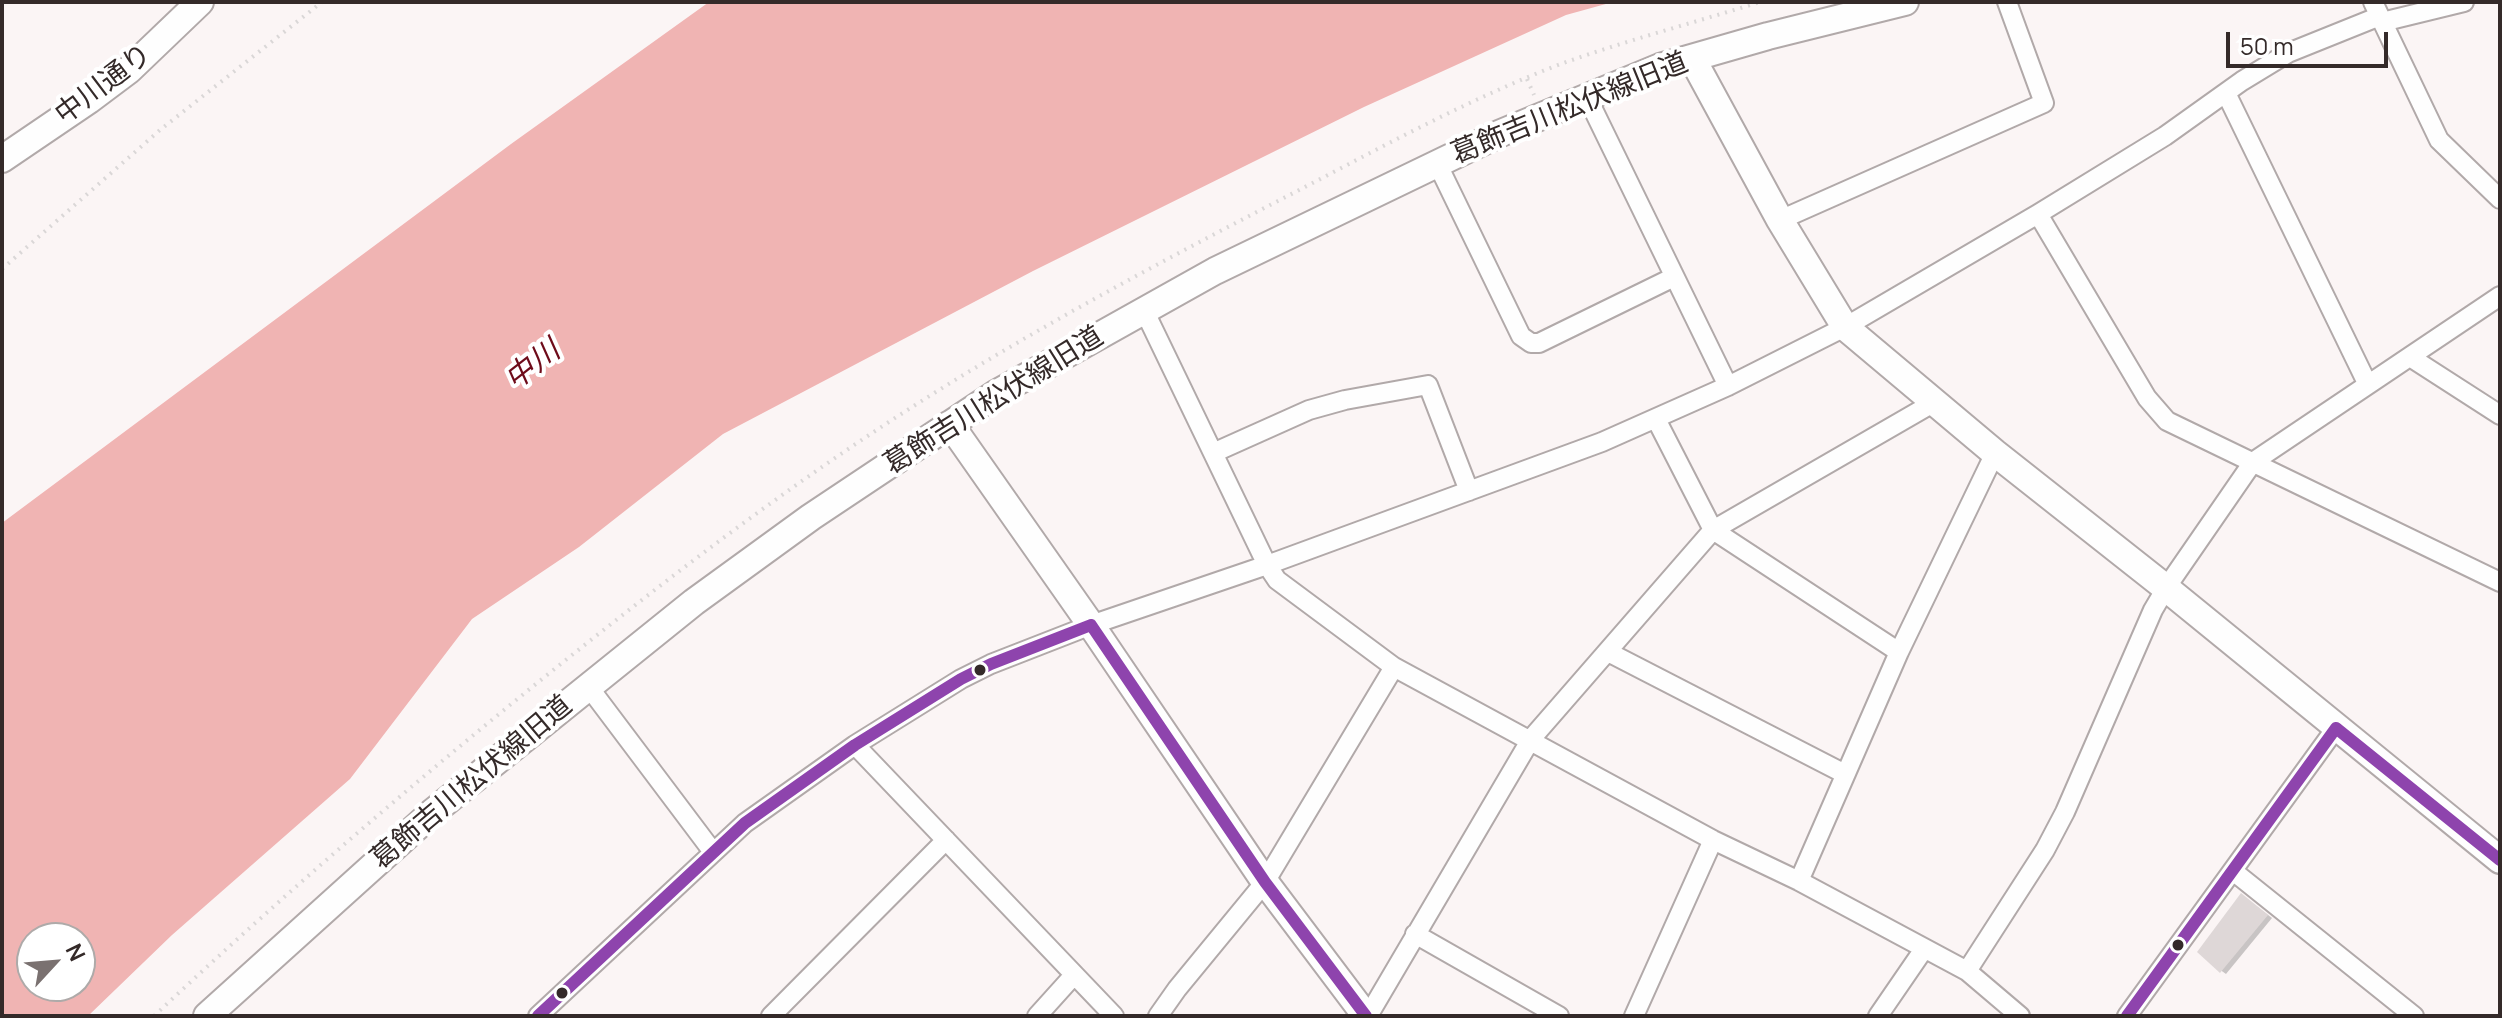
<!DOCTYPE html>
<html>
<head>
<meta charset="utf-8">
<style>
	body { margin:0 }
	#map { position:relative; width:2502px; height:1018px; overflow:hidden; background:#fbf5f5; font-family:Manrope,sans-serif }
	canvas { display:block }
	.frame { position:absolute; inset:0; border:4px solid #342a29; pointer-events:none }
	.north { position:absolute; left:16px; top:922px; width:80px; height:80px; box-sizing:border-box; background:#fff; border:2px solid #aeaaa9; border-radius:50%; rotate:64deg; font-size:22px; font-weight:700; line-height:32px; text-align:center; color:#342a29 }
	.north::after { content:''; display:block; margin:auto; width:28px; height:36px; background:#7a7170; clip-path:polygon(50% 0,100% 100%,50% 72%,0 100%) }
	.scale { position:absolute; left:2226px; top:32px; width:162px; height:36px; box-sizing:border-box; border:4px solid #342a29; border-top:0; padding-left:10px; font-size:24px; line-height:28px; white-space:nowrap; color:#342a29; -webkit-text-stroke:6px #fff; paint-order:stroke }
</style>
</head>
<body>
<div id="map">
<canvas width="2502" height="1018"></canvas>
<div class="frame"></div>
<div class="north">N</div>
<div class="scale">50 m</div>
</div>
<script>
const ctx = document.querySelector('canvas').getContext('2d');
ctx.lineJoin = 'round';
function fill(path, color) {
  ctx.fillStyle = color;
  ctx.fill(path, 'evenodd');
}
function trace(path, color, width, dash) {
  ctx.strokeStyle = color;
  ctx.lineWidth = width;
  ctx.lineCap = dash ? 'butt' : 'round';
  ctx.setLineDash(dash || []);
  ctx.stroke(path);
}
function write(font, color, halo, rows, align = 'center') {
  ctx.font = font + ' Manrope,"Noto Sans JP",sans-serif';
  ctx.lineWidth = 8;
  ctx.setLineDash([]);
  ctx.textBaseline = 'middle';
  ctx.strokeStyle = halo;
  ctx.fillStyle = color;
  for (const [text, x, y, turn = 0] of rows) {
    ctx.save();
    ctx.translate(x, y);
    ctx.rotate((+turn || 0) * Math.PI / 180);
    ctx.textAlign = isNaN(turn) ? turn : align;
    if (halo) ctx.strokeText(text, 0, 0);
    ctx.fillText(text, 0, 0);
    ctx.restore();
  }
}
const water = new Path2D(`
	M709 2H1613L1566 15 1364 107 1033 271 723 434 579 547 472 619 350 779 172 935 88 1016H2V523L511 144ZM32 938H80V986H32Z`);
const shadow = new Path2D(`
	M2246 898 2272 918 2226 974 2209 962Z`);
const building = new Path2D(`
	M2241 893 2268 915 2220 973 2197 952Z`);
const path = new Path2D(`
	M1527 79 1534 95
	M2 269 160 130 322 2
	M154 1016C285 893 421 776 562 663 677 571 795 481 920 402 1033 330 1153 266 1272 204 1366 156 1459 103 1558 65 1624 41 1693 23 1760 2`);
const street = new Path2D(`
	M2373 2 2439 140 2500 199
	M2382 22 2464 2
	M2226 93 2367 383
	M1587 97 1728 386
	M1437 163 1521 336 1531 343H1539L1674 277
	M2038 214 2147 398 2167 421 2500 582
	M1780 220 2044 103 2007 2
	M1144 310 1267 565 1277 580 1394 667 1713 840 1799 881 1967 971 2020 1016
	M2410 357 2500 415
	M1656 419 1713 530 1899 652
	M1213 453 1309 410 1345 400 1428 385 1469 491
	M1608 652 1845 774
	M588 686 713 852
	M855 745 1114 1016
	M2233 871 2414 1016
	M1799 881 1899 652 1995 453
	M1415 934 1559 1016
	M1967 971 2045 850 2065 812 2153 610 2166 588 2253 462 2500 296
	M538 1016 745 823 855 745 961 679 991 664 1091 625 1267 565 1602 442 1728 386 1845 327 2038 214 2165 136 2242 81 2288 53 2380 16
	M771 1016 946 840
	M1037 1016 1074 975
	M1158 1016 1177 989 1265 882 1394 667
	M1368 1016 1531 739 1713 530 1933 403
	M1634 1016 1713 840
	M1878 1016 1924 949
	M2127 1016 2336 728`);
const secondary = new Path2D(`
	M1692 58 1780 220 1845 327 1995 453 2166 588 2500 860
	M2 159 89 100 129 70 200 2
	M950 424 1091 625 1265 882 1366 1016
	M207 1016 433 812 694 602 811 517 997 393 1215 271 1501 133 1660 67 1768 36 1905 2`);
const bus1 = new Path2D(`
	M1091 625 1265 882 1366 1016
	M2336 728 2500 860
	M538 1016 745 823 855 745 961 679 991 664 1091 625
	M2127 1016 2336 728`);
const markers = [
	[980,670,7,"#342a29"],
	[2178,945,7,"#342a29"],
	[562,993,7,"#342a29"]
];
const streetNames = [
	["中川通り",104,85,-37],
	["葛飾吉川松伏線旧道",1570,109,-22],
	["葛飾吉川松伏線旧道",994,401,-32],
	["葛飾吉川松伏線旧道",472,783,-40]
];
const waterNames = [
	["中川",533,366,-38]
];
fill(water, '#f0b4b3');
fill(shadow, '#0003');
fill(building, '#ded7d7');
trace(street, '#b1a9a9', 22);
trace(secondary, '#b1a9a9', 30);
trace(path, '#dad7d7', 4, [2, 6]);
trace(street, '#fefefe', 18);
trace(secondary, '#fefefe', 26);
trace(bus1, '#8e44ad', 12);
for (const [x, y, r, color] of markers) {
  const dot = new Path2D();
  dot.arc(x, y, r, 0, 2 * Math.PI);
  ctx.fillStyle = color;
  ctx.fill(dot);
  trace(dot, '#fff', 3);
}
write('28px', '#342a29', '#fff', streetNames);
write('italic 30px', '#6e0b1a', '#fff', waterNames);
</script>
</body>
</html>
